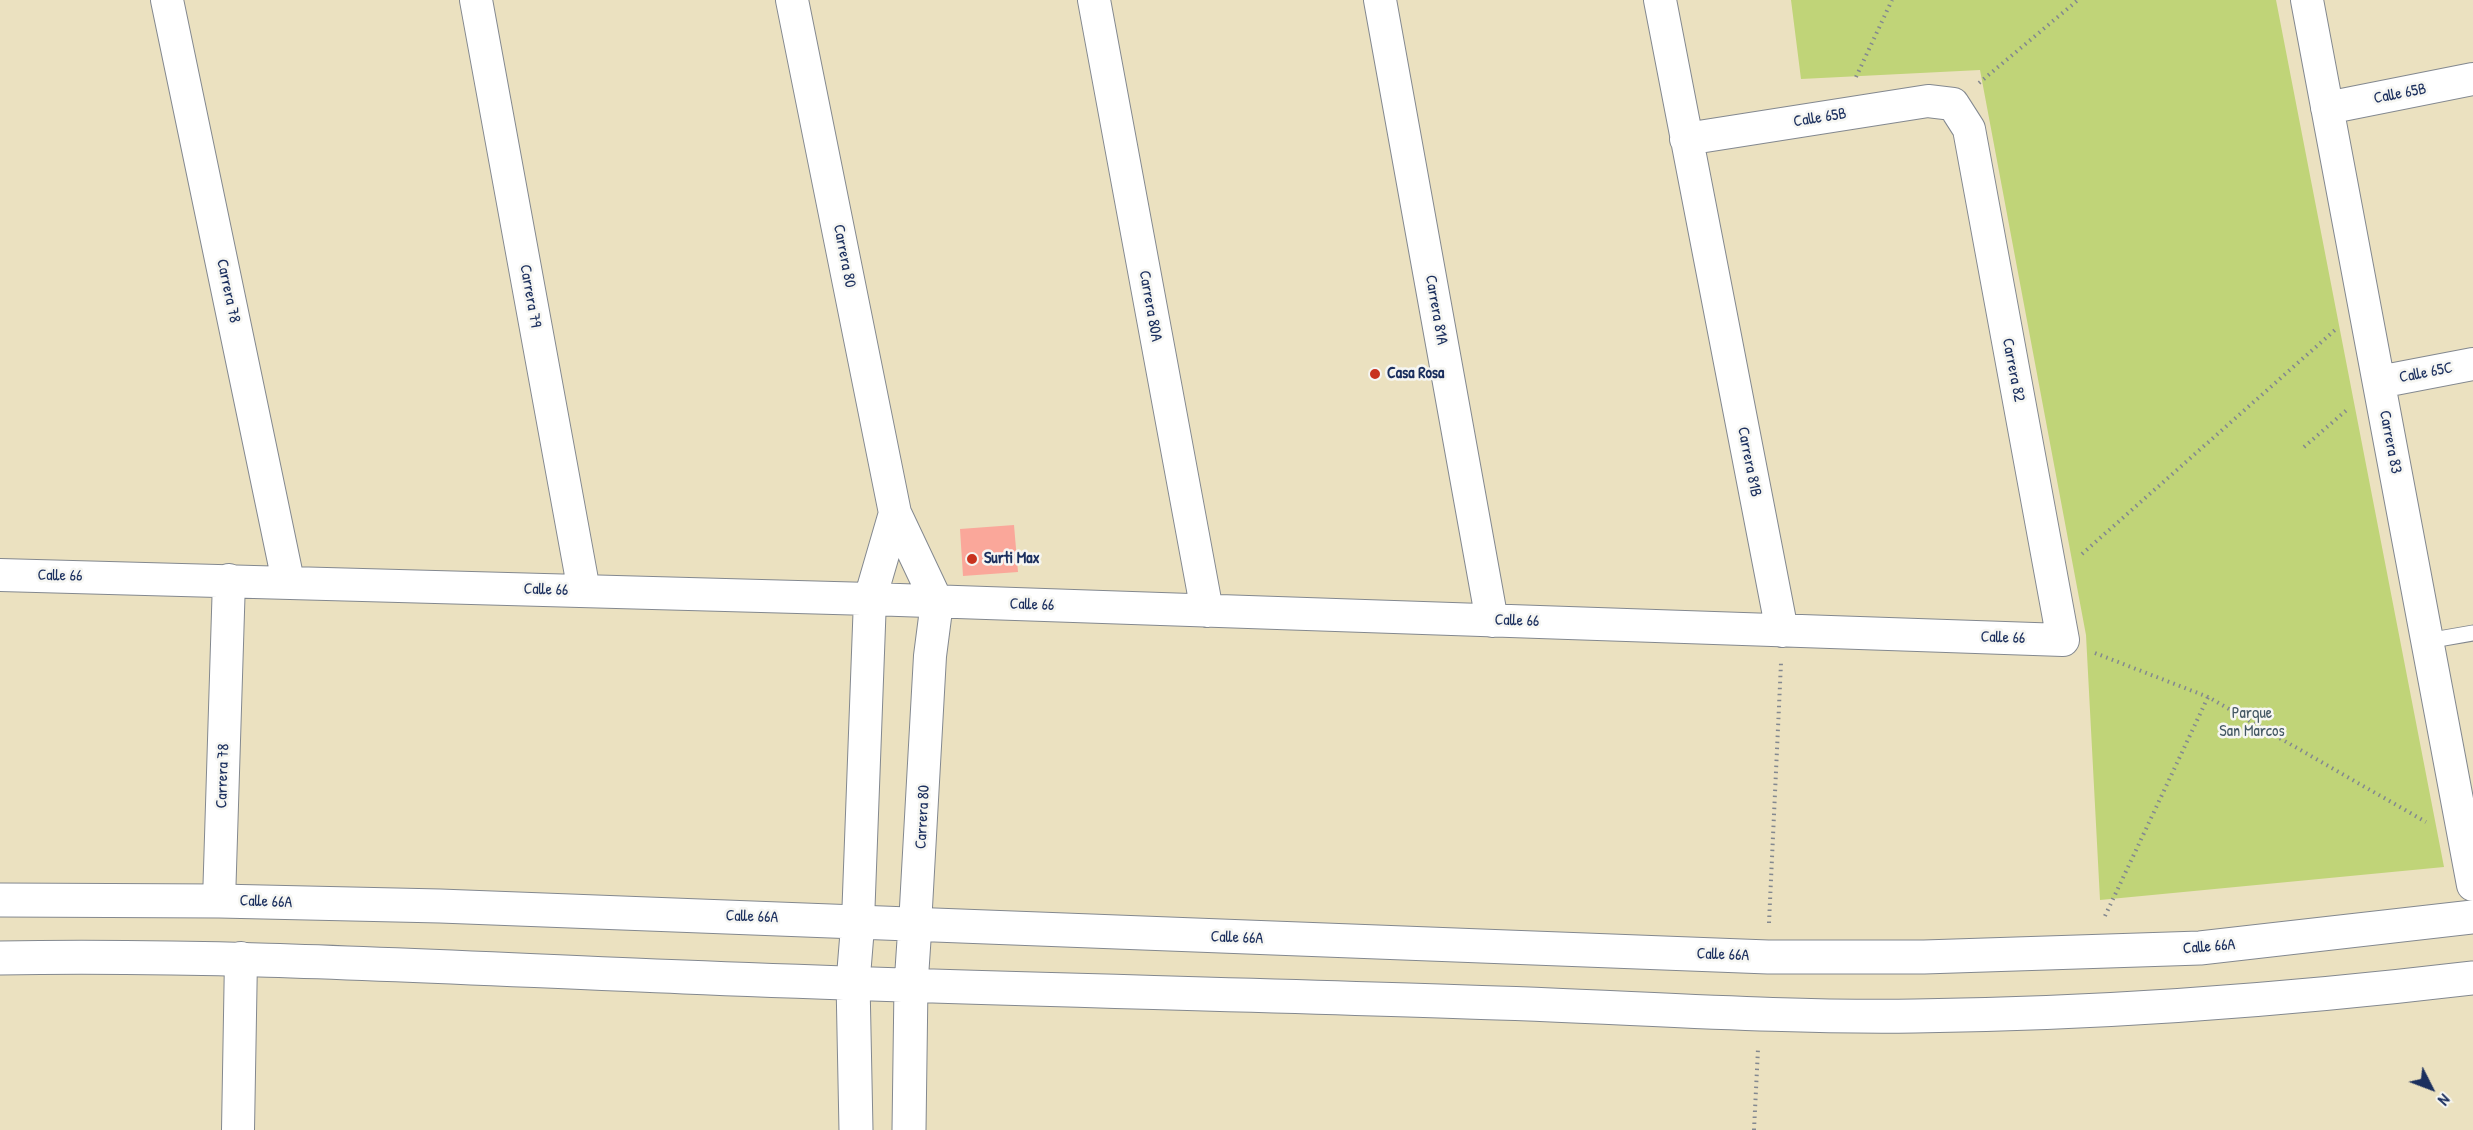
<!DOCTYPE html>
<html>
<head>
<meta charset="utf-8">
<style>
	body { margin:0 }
	#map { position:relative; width:2473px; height:1130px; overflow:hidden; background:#ebe1c0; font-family:"Patrick Hand",sans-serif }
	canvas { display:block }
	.north { position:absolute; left:2401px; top:1058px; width:60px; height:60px; -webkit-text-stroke:4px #f6f6f2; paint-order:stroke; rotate:132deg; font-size:16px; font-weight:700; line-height:24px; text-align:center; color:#1b2f5e }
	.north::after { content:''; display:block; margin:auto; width:21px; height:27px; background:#1b2f5e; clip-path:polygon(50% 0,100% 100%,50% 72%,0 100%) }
</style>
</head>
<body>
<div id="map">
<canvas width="2473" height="1130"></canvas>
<div class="north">N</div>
</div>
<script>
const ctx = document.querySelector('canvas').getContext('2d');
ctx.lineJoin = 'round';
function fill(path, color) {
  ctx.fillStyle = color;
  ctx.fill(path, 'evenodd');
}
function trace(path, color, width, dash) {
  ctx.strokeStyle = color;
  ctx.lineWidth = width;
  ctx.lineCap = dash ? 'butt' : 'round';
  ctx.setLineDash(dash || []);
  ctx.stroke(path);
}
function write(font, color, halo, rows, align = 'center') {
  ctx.font = font + ' "Patrick Hand",sans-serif';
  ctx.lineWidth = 5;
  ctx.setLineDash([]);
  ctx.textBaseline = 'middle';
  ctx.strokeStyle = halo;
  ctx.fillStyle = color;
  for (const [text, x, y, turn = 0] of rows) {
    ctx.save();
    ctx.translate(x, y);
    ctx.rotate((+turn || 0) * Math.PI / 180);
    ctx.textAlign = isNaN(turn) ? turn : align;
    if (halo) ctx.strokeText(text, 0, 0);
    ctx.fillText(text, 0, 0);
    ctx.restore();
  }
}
const green = new Path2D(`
	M1791 0H2276L2444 867 2100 900 2086 635 1980 70 1801 79Z`);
const building = new Path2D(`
	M1014 525 1018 572 963 576 960 529Z`);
const path = new Path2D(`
	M1856 77 1892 0
	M1979 83 2078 0
	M2304 447 2349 408
	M2082 554 2335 330
	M2095 653 2208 697 2426 822
	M2105 916 2208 697
	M1769 923 1781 663
	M1754 1130 1758 1049`);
const lane = new Path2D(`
	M2427 641 2473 633`);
const street = new Path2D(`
	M167 0 288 581
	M476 0 584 591
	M792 0 895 513 937 602 930 656 915 925
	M1094 0 1207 611
	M1380 0 1492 621
	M1660 0 1782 631
	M2307 0 2473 885
	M2327 108 2473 79
	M2379 382 2473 364
	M0 575 870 599 2063 640 1969 129 1953 104 1928 101 1686 139
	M219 901 229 580
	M858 921 870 599 895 513
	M238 1130 241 958`);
const secondary = new Path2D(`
	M0 900 219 901 440 906 1768 957H1924L2200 948 2473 917
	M0 958C229 954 456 968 684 977 945 988 1206 993 1467 1002 1617 1006 1765 1018 1915 1016 2102 1014 2287 1000 2473 978
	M856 1130 853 982 858 921
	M909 1130 911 985 915 925`);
const markers = [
	[1375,374,6,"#c8321e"],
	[972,559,6,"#c8321e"]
];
const streetNames = [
	["Calle 65B",2400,94,-11],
	["Calle 65B",1820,118,-9],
	["Carrera 80",844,256,79],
	["Carrera 78",228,291,78],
	["Carrera 79",530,296,80],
	["Carrera 80A",1150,306,80],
	["Carrera 81A",1436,310,80],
	["Carrera 82",2013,370,79],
	["Calle 65C",2426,373,-11],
	["Carrera 83",2390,442,79],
	["Carrera 81B",1749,462,79],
	["Calle 66",60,576,1],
	["Calle 66",546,590,2],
	["Calle 66",1032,605,2],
	["Calle 66",1517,621,2],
	["Calle 66",2003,638,2],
	["Carrera 78",223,776,-88],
	["Carrera 80",923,817,-87],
	["Calle 66A",266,902,2],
	["Calle 66A",752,917,2],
	["Calle 66A",1237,938,2],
	["Calle 66A",2209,947,-5],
	["Calle 66A",1723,955,2]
];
const poiNames = [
	["Casa Rosa",1387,374],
	["Surti Max",984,559]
];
const parkNames = [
	["Parque",2252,714],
	["San Marcos",2252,732]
];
fill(green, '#c0d478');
fill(building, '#faa79a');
trace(lane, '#83888f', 17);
trace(street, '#83888f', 34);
trace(secondary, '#83888f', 35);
trace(path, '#83888f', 4, [1.5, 4.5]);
trace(lane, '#fff', 15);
trace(street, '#fff', 32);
trace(secondary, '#fff', 33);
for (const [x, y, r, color] of markers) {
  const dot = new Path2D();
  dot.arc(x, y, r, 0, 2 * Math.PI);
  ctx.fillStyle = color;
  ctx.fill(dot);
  trace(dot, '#f6f6f2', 2);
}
write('16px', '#1b2f5e', '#f6f6f2', streetNames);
write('bold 16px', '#1b2f5e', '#f6f6f2', poiNames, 'left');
write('16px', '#445864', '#f6f6f2', parkNames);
</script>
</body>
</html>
